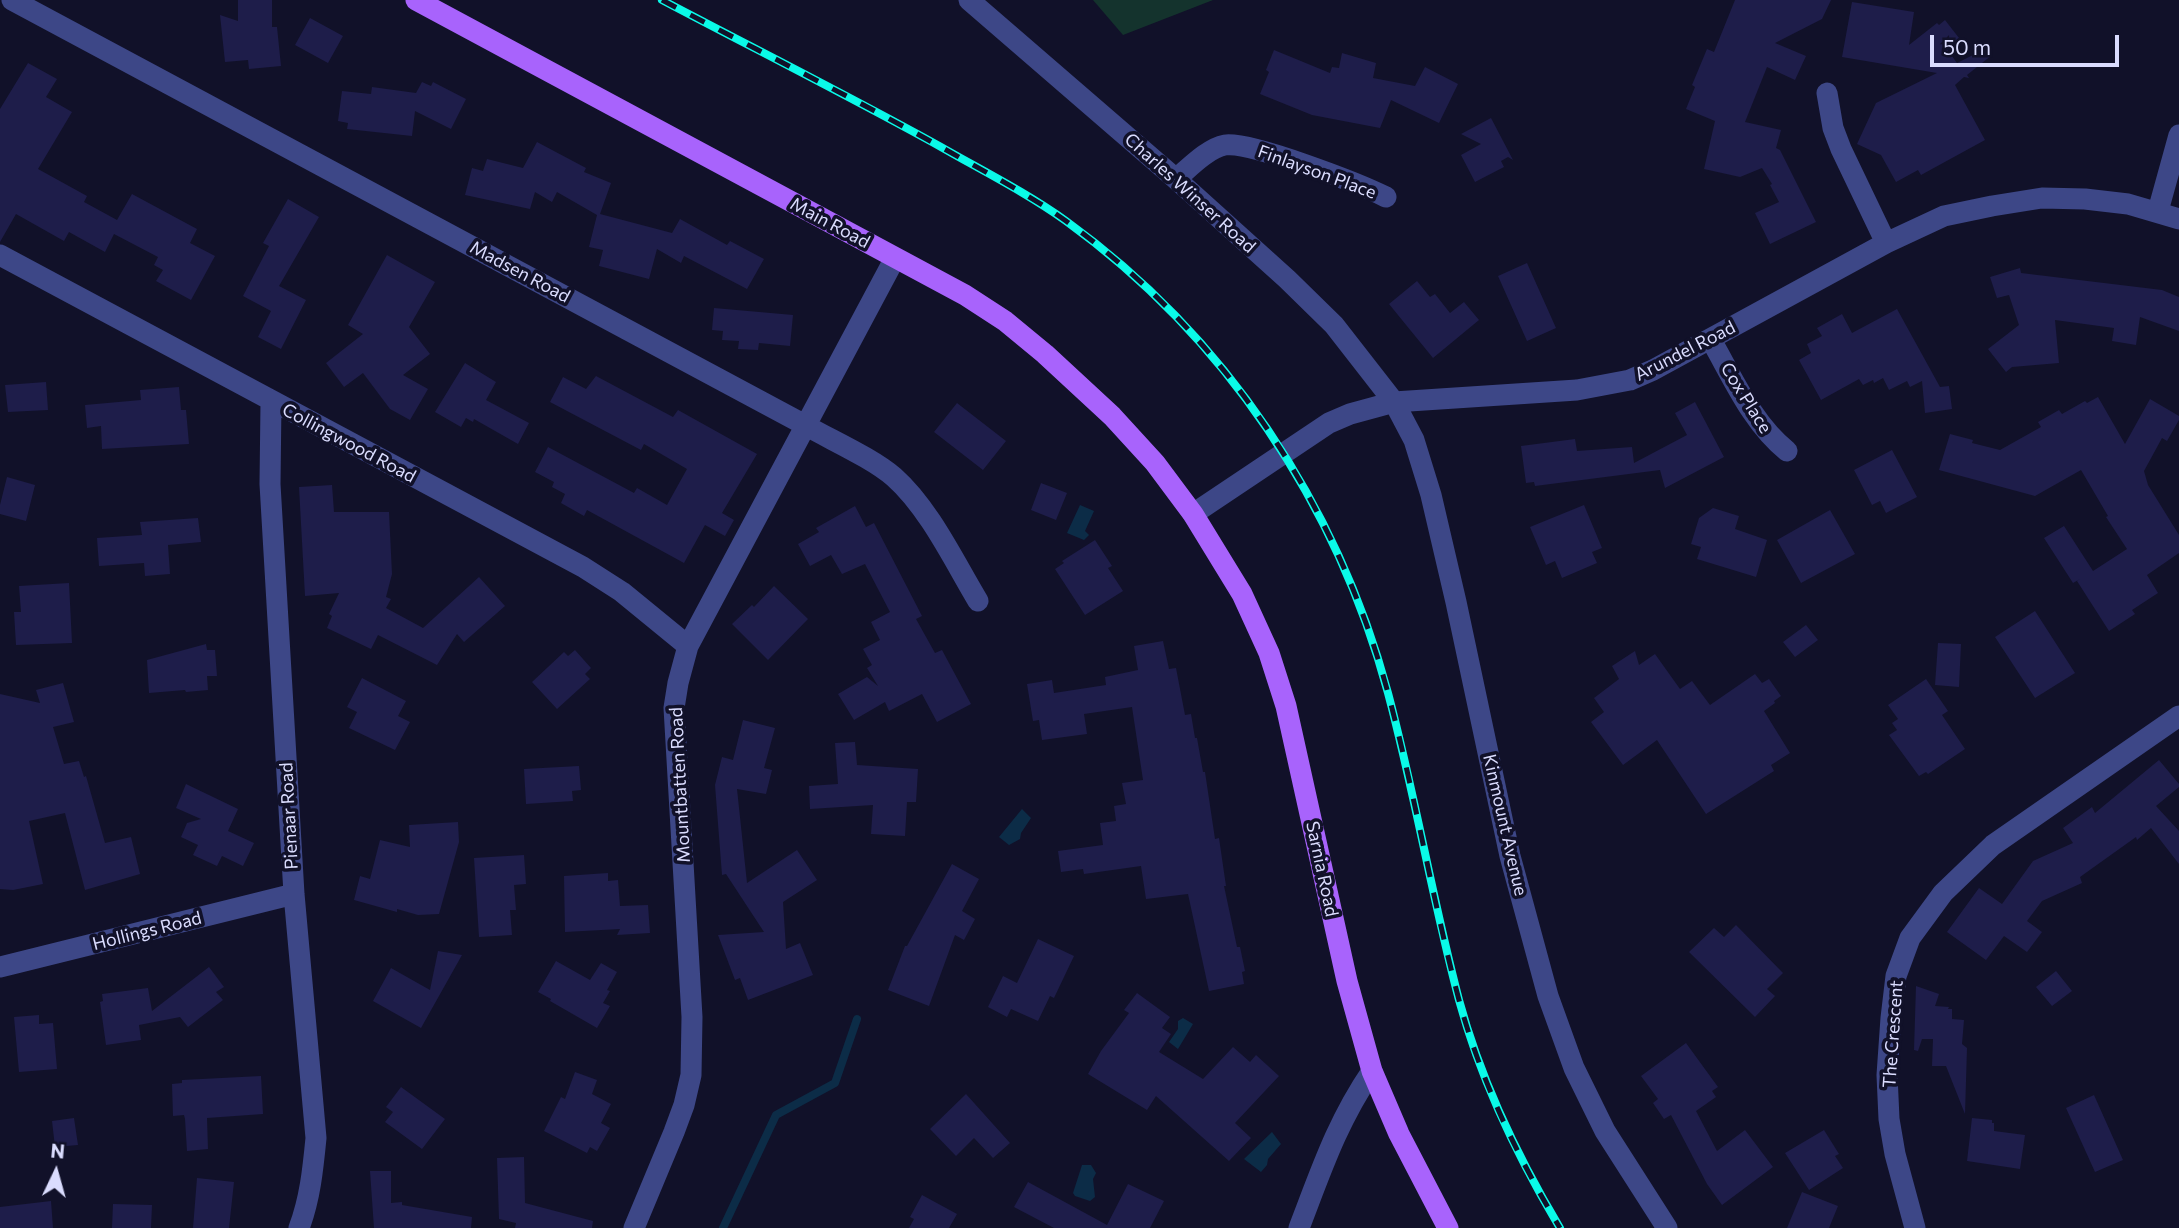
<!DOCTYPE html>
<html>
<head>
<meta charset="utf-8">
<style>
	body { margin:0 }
	#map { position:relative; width:2179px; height:1228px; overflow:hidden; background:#111129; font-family:Commissioner,sans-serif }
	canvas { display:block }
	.north { position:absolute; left:21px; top:1137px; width:70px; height:70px; -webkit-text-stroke:5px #111129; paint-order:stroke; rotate:5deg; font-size:19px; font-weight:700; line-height:28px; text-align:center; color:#dadcfe }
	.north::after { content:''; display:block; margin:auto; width:24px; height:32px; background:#dadcfe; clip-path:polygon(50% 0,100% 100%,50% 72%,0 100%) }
	.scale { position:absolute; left:1930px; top:35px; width:189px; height:32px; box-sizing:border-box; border:4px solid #dadcfe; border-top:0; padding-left:9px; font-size:21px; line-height:24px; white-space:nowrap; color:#dadcfe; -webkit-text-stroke:5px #111129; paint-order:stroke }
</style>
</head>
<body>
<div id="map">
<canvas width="2179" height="1228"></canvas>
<div class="north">N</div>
<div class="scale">50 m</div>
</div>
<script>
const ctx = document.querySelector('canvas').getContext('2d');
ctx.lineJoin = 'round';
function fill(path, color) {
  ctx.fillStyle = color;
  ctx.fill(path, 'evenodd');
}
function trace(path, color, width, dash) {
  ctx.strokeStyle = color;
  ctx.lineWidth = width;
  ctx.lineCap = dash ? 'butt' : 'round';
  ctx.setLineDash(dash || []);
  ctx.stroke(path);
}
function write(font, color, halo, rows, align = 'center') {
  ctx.font = font + ' Commissioner,sans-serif';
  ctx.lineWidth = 7;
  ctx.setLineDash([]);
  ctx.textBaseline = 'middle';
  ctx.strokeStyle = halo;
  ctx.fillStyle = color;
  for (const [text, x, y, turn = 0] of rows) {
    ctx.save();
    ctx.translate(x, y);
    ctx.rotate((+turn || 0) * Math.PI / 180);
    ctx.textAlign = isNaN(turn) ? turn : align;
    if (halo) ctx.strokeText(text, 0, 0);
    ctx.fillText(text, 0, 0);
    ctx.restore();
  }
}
const green = new Path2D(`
	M1093 0H1213L1123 35Z`);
const water = new Path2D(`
	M1080 505 1094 511 1085 531 1089 535 1084 540 1067 533Z
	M1022 809 1031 818 1021 833 1020 839 1009 845 999 837Z
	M1183 1018 1193 1024 1178 1049 1169 1042 1178 1029V1021Z
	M1272 1132 1281 1144 1268 1159 1267 1165 1261 1172 1244 1159Z
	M1082 1165H1091L1096 1173 1093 1179 1095 1197 1090 1201 1075 1196 1073 1193Z`);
const stream = new Path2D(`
	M723 1228 776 1115 835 1083 857 1019`);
const building = new Path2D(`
	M238 0H272V27H277L281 66 249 69 248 60 225 62 220 15 238 21Z
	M1735 0H1831L1822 19 1775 43 1806 56 1795 80 1767 67 1745 122 1781 130 1776 148 1780 150 1816 222 1770 244 1755 213 1779 202 1770 185 1772 184 1762 168 1740 177 1704 169 1715 121 1686 109 1695 87 1692 85 1707 49 1714 52Z
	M1852 2 1914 12 1909 45 1937 23 1939 25 1945 20 1959 38 1946 48 1957 63 1987 48 1992 55 1967 75 1969 78 1964 77 1955 85 1985 140 1921 175 1918 170 1896 182 1881 155 1857 144 1876 103 1937 73 1842 57Z
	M310 18 343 36 328 63 295 45Z
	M1274 50 1330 73 1332 67 1339 68 1342 53 1376 63 1373 78 1415 86 1425 67 1458 84 1439 123 1391 100 1380 128 1312 115 1260 94 1269 72 1266 70Z
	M28 63 57 79 46 97 72 112 38 169 87 196 84 202 117 220 132 194 197 229 190 243 215 256 191 300 156 281 163 270 154 265 158 257 114 234 105 252 69 232 64 241 16 214 0 242V109Z
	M422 82 431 86 433 82 466 99 451 129 415 111 412 136 347 129 348 123 338 121 342 91 371 94 372 87 416 93Z
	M1491 118 1513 160 1508 157 1501 161 1504 167 1475 182 1461 155 1481 144 1461 134Z
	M537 142 586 168 584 172 611 183 600 214 672 233 680 219 727 245 730 241 764 259 747 289 684 256 681 263 657 249 649 279 599 266 603 250 589 247 597 215 557 192 552 202 535 192 530 209 465 195 472 168 483 171 487 159 523 168Z
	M288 199 319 217 279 286 306 300 281 349 258 337 271 311 243 296 269 246 263 243Z
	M387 255 435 282 409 327 430 354 403 375 428 389 410 420 390 409 363 373 344 387 326 363 363 334 348 325Z
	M1527 263 1556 328 1527 341 1498 276Z
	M2020 268 2021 273 2162 290 2179 297V331L2140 317 2136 345 2112 341 2114 328 2055 320 2059 363 2012 367 2006 372 1988 349 2019 325 2009 295 1997 298 1990 277Z
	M1417 281 1430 297 1435 294 1450 313 1464 302 1479 320 1433 358 1389 304Z
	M714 308 793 315 790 346 759 343 758 350 738 349 739 341 722 340 723 331 712 330Z
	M1897 309 1940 387 1949 386 1952 409 1925 413 1922 381 1910 387 1907 381 1889 390 1883 378 1874 383 1873 380 1863 385 1859 379 1821 400 1799 360 1811 353 1807 344 1822 336 1817 328 1842 314 1852 333Z
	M465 363 496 382 486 400 529 423 518 444 474 419 473 422 466 418 461 427 435 412Z
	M596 376 673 417 678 410 757 454 722 513 734 520 725 536 705 525 684 563 587 510 584 516 561 503 565 494 552 487 554 482 535 472 548 447 634 493 637 488 667 505 687 469 644 444 641 450 550 402 563 377 586 389Z
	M46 382 48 410 8 412 5 385Z
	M179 387 181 410H186L189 444 102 449 101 426 87 428 85 405 141 400 140 390Z
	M2098 397 2125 444 2150 399 2179 416V420L2167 441 2162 438 2144 471 2148 485 2179 535V553L2147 575 2158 593 2132 610 2135 614 2109 631 2077 581 2080 579 2073 583 2044 538 2064 526 2093 571 2127 549 2106 517 2108 516 2081 470 2035 496 1939 470 1950 434 1973 440 1972 443 2000 450 2041 427 2038 422 2059 410 2062 414 2085 401 2087 403Z
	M1695 402 1724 457 1665 488 1660 470 1535 486 1534 482 1526 483 1521 446 1575 439 1577 451 1632 447 1634 463 1687 435 1675 413Z
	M957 403 1006 441 983 470 934 432Z
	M1892 450 1917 497 1886 513 1880 501 1872 505 1854 470Z
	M7 477 35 485 26 521 0 514V505Z
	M1041 483 1067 493 1056 520 1031 510Z
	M332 485 334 512H389L392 574 386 597 391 599 386 608 423 628 479 577 505 606 464 642 457 634 437 665 378 635 371 649 327 628 332 616 329 614 339 593 305 596 299 487Z
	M1584 505 1602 548 1592 552 1597 563 1562 578 1555 561 1546 565 1530 527Z
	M855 506 866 527 874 523 922 616 916 619 935 653 942 650 971 704 937 722 922 694 889 711 885 702 854 720 838 694 867 677 878 686 867 668 872 665 863 649 880 640 871 622 890 612 865 564 842 574 831 555 810 566 798 544 819 532 816 528Z
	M1713 508 1739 516 1735 529 1767 540 1756 577 1697 559 1701 547 1691 544 1699 518Z
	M1830 510 1855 554 1801 583 1777 540Z
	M198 518 201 542 168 545 170 574 145 576 144 563 99 566 97 538 142 535 140 522Z
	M1095 540 1112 566 1108 568 1123 591 1085 615 1055 569 1064 563 1062 561Z
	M69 583 72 643 16 645 14 612H21L19 586Z
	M774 586 808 619 768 660 732 624 752 605 754 607Z
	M2035 611 2075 673 2035 698 1995 637Z
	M1806 625 1818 640 1795 657 1783 642Z
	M1163 641 1169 669 1176 668 1185 715 1191 714 1195 738H1197L1203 772H1205L1215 839 1219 838 1226 886H1224L1237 947H1240L1245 971 1242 972 1244 984 1209 991 1188 894 1146 899 1141 866 1084 874 1083 869 1061 872 1058 851 1103 845 1100 823 1116 821 1114 806 1126 804 1122 783 1143 780 1132 707 1084 714 1087 734 1042 740 1039 720 1033 721 1027 684 1052 680 1054 693 1106 685 1105 677 1138 670 1134 646Z
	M1938 643 1961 644 1959 687 1935 685Z
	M206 644 207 650H215L217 676H207L208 690 186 692 185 690 149 693 147 660Z
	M575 650 591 668 585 674 590 679 557 709 532 682 564 652 568 656Z
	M1635 651 1639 665 1655 654 1680 689 1692 681 1710 705 1755 674 1762 683 1769 679 1781 696 1774 701 1775 703 1764 711 1790 753 1771 765 1774 771 1706 814 1657 740 1623 765 1591 722 1604 712 1594 698 1619 679 1612 666Z
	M362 678 406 701 398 716 410 722 395 750 349 728 357 712 347 707Z
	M1926 679 1948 711 1942 715 1965 749 1928 774 1926 772 1919 776 1889 735 1897 730 1892 723 1898 719 1888 705Z
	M63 683 74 722 53 727 64 764 79 761 84 777 86 776 105 843 131 837 140 874 85 890 65 813 29 821 43 884 13 890 0 889V694L40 703 36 690Z
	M743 720 775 728 764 768 772 770 766 794 737 789 747 883 797 850 817 880 783 902 786 949 800 943 813 975 748 1000 740 978 735 980 718 935 764 932 726 874 722 875 715 785 722 757 733 760Z
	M855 742 857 765 918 769 916 802H907L905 836 871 834 873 805 810 809 809 786 838 784 835 743Z
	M2159 760 2179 784V787L2156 806 2179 831V864L2151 828 2137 840 2136 837 2080 877 2082 883 2042 901 2027 921 2042 932 2027 952 2004 936 1986 960 1947 932 1979 888 2002 904 2033 861 2073 843 2063 828 2092 807 2095 813Z
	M579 766 581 790 572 791 573 801 526 804 524 769Z
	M186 784 238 809 228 831 254 843 243 866 222 856 217 866 193 855 198 845 181 837 187 823 201 819 176 808Z
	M458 822 459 842 439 914 418 915 397 909V912L354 900 360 876 370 879 380 840 410 847 409 825Z
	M524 855 526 884 514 885 516 910H510L512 935 479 937 474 858Z
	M952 864 979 879 962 911 975 919 964 940 955 935 929 1006 888 990 905 946H907Z
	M608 873V881L618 880 620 906 648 905 650 933 617 935 620 929 565 932 564 876Z
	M1736 925 1783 973 1767 989 1775 996 1755 1017 1689 952 1714 928 1724 937Z
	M1038 939 1074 956 1054 998 1050 996 1038 1021 1011 1009 1007 1017 988 1007 1003 976 1017 983Z
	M438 951 462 955 421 1028 373 1001 391 968 430 990Z
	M556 961 590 980 601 963 617 972 607 990 610 991 603 1003 610 1006 597 1028 550 1001 551 999 538 992Z
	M209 967 224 987 216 992 223 1000 188 1027 180 1017 139 1025 141 1040 106 1045 100 1002 103 1001 102 994 148 988 152 1011Z
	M2056 971 2072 991 2052 1006 2036 987Z
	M1916 986 1939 994 1935 1006 1949 1007 1948 1009H1952V1019L1964 1020 1962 1044 1967 1048 1965 1114 1946 1066H1932L1933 1039H1922L1918 1051 1914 1050Z
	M1137 993 1170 1017 1162 1028 1171 1034 1159 1052 1203 1079 1233 1047 1250 1062 1256 1055 1279 1076 1235 1123 1251 1138 1229 1161 1156 1096 1147 1110 1088 1074 1101 1051 1129 1013 1124 1010Z
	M39 1015V1024L53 1023 57 1069 19 1072 14 1017Z
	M1686 1043 1718 1087 1712 1091 1716 1097 1696 1111 1717 1151 1745 1130 1773 1167 1722 1205 1707 1184 1671 1115 1664 1119 1653 1103 1658 1099 1641 1076Z
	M575 1072 597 1080 592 1094 611 1104 601 1123 610 1128 597 1151 590 1147 587 1153 544 1131 561 1097 565 1099Z
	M261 1076 263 1114 207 1118 208 1149 187 1151 185 1119 184 1115 173 1116 172 1084 182 1083V1080Z
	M401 1087 445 1119 422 1149 385 1122 393 1112 386 1107Z
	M966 1094 1010 1143 993 1158 974 1138 956 1156 930 1129Z
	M2094 1095 2123 1160 2095 1172 2066 1108Z
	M74 1118 78 1145 55 1147 52 1121Z
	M1972 1118 1992 1120V1123H1994V1131L2025 1135 2020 1169 1967 1161Z
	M1824 1130 1839 1154 1835 1156 1843 1168 1809 1190 1785 1153Z
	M524 1157 525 1203 593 1221 592 1228H515L516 1223 499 1219 497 1158Z
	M370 1171H391V1203L402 1202V1205L472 1217 471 1228H374Z
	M197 1178 234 1182 229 1228H193Z
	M1028 1182 1107 1225 1128 1184 1164 1201 1150 1228H1054L1014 1207Z
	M1802 1192 1838 1206 1829 1228H1787Z
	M922 1195 957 1214 949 1228H909L914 1219 910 1217Z
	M51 1201 53 1228H0V1207Z
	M113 1204 152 1205 151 1228H112Z`);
const minor = new Path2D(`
	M12 0 805 425C831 440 872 458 894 477 929 508 954 561 978 601
	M969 0 1176 179 1287 279 1334 325 1394 402 1414 440 1431 495 1456 602 1510 856 1548 996 1574 1068 1605 1131 1667 1228
	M1827 93 1833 128 1841 149 1886 243
	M1176 179C1189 168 1208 148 1225 145 1250 141 1360 184 1386 197
	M2158 211 2179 135
	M0 255 583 567 622 592 688 646
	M1711 340C1733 378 1752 423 1787 451
	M271 402 270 484 294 894 316 1138C313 1169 310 1199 299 1228
	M1193 514 1329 423 1350 414 1394 402 1577 390 1630 380 1653 370 1886 243 1944 216 1992 206 2042 198 2085 199 2128 204 2179 219
	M0 967 294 894
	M634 1228 674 1132 684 1105 691 1075 692 1017 674 708 678 683 688 646 895 258
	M1299 1228C1321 1171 1337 1122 1372 1071
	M1915 1228 1895 1154 1889 1119 1887 1075 1891 1018 1896 976 1910 938 1943 893 1993 845 2179 716`);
const major = new Path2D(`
	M416 0 965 295 1005 321 1045 354 1112 416 1155 463 1193 514 1242 594 1269 653 1286 706 1347 981 1372 1071 1399 1134 1448 1228`);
const rail = new Path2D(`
	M662 0C755 49 849 96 941 147 983 171 1027 193 1066 221 1225 336 1337 504 1388 693 1415 794 1432 898 1459 1000 1481 1081 1517 1156 1560 1228`);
const streetNames = [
	["Finlayson Place",1317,172,20],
	["Charles Winser Road",1190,193,42],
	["Main Road",830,223,28],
	["Madsen Road",520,272,28],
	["Arundel Road",1685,351,-27],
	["Cox Place",1746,398,58],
	["Collingwood Road",349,443,28],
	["Mountbatten Road",680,785,-93],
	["Pienaar Road",289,816,-93],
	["Kinmount Avenue",1505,825,77],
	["Sarnia Road",1322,869,78],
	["Hollings Road",147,931,-14],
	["The Crescent",1893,1034,-86]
];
fill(green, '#14332d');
fill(water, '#0c2c47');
trace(stream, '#0c2c47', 8);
fill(building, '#1e1d4a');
trace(minor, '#3d4787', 21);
trace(major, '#a863fc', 21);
trace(rail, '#0afae8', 8);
trace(rail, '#111129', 5, [16]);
write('18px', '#dadcfe', '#111129', streetNames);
</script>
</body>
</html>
